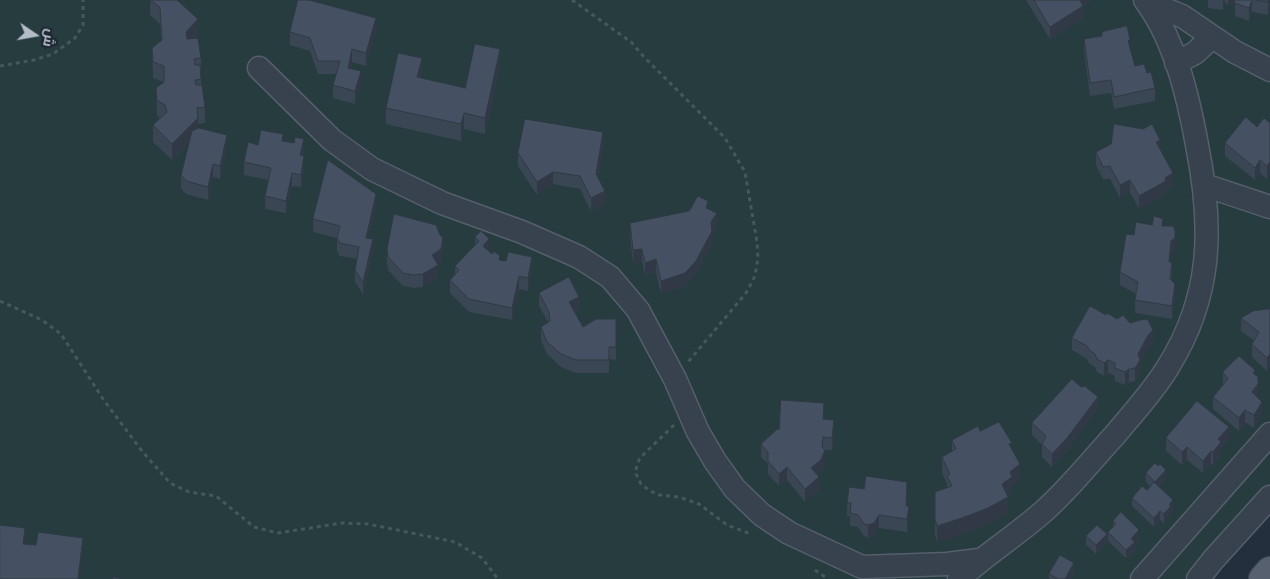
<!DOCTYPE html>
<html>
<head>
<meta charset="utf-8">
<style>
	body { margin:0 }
	#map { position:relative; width:1270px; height:579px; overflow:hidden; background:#242f3e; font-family:Barlow,Cairo,sans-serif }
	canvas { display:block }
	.north { position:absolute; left:10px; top:10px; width:50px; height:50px; -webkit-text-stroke:4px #1d2633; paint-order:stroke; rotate:102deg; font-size:14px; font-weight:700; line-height:20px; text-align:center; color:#b4bcc9 }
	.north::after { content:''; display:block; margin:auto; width:18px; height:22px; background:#b4bcc9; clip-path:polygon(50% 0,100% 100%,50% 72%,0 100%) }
</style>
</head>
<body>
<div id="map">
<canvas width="1270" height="579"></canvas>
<div class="north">ش</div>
</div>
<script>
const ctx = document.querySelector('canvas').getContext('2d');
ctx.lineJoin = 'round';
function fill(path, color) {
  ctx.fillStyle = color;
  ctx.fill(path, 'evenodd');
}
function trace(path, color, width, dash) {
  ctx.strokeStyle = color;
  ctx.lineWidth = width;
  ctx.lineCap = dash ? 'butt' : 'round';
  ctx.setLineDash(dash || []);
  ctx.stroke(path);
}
const green = new Path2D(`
	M0 0H1270V485L1185 579H0Z`);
const path = new Path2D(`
	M572 0 631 42 644 57 725 138 745 172 757 242 758 258 755 276 746 293 688 362
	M0 66 34 60 53 54 75 38 83 25V0
	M0 301 42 320 61 334 103 399 142 451 170 483 189 492 216 496 254 527 278 533 342 523 368 524 455 542 482 558 498 579
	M674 425 644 454 639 460 635 472 641 484 650 491 660 495 679 497 699 504 727 525 751 534
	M815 570 828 579`);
const minor = new Path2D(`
	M1147 2 1182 16 1235 52 1270 70
	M1176 63 1195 53 1212 37
	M259 68 332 140 372 169 442 203 522 232 579 257 610 277 638 310 675 379 698 432 715 461 735 489 762 515 789 533 862 567 947 564 979 560
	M1204 185 1270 207
	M959 579C986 554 1017 535 1044 511 1070 488 1091 461 1114 436 1132 414 1153 392 1168 367 1213 295 1213 226 1197 145 1188 96 1175 40 1145 0
	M1142 579 1270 434
	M1198 579 1213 560 1270 497`);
const major = new Path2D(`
	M1263 579 1270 571`);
const wall = new Path2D(`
	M150 0H177L198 35 195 38 201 58V85L205 107V123L198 124V128L227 147 220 179 213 177 208 200 186 194 181 188V175L189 143 172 160 153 142V125L160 118 157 116 156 88 164 82 153 78 152 48 161 41 160 24 150 15Z
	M1026 0H1092L1083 6V19L1050 39Z
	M1208 0H1270V3L1268 15 1252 12 1249 21 1235 16V4L1228 5 1225 2 1223 10 1208 8Z
	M376 31 366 66 352 62 351 68 361 84 355 104 333 98V85L336 74H318L310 51 290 45V32Z
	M1084 39 1130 49 1135 66 1147 73 1155 88V101L1114 109 1111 93 1090 96 1084 52Z
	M500 66 485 134 464 129 461 141 386 124V108L422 74 421 78 465 88Z
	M1270 123V175L1267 179 1260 173 1255 180 1225 156V143L1257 127Z
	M283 141 304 152 303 156 304 169 301 187 292 186 286 213 265 209V196L268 180 244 175V162L258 145Z
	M603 145 598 177 605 204 591 211 580 189 553 184 537 195 518 166V153Z
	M1160 149 1173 186 1166 190V194L1139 209 1130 192 1120 198 1110 179H1103L1096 165V152Z
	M376 207 368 238 373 252 363 294 355 282V270L357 259 340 256 337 251V238L313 232V219Z
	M708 209 717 225 712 233V244L696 274 685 286 661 294 656 272 645 276 642 261 633 263 630 236V223Z
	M1163 226 1175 242V250L1171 254 1170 262 1172 275 1171 280 1175 297 1172 319 1135 313V300L1136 294 1120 285V272L1134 235Z
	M475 237 489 252 500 260 532 270 528 291 519 289 512 320 469 312 450 293V280L455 275V266L475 245Z
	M387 250H443L441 262 437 264 438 278 423 287 414 288 403 286 388 270 387 263Z
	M539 293 579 310 575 312 583 327 616 319V360L609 359V373H576L561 367 547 354 541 340V327L548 322 539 306Z
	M1270 310V367L1267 371 1252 357V344L1254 341 1241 331V318Z
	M1106 315 1130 323 1153 343 1147 350 1140 363V373L1135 381 1129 382 1125 385 1115 381V376L1108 373 1104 376 1097 372 1095 367 1089 363 1087 359 1072 350V338Z
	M1223 372 1255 375 1258 390 1257 398 1262 415 1254 428 1245 422 1239 431 1213 409V397L1223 384Z
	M1098 409 1067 451 1052 467 1042 457V445L1032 435V423Z
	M824 419 834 432 832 450H825V463L821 473 817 476 819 490 805 502 787 480 779 486 768 474V464L761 457V444Z
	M980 431 1012 449 1020 480 1012 486V493L1008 496V513L988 524 962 535 937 542 935 535V492L947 488V484L942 473V457L952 451V440Z
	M1166 438 1229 440 1221 448V455L1213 465 1211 464 1203 473 1187 460 1182 465 1166 451Z
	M1146 473 1166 479 1159 486 1173 509 1171 511V515L1164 523 1160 520 1154 527 1132 506V498L1147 490 1150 486 1146 482Z
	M847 503 907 506 909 519 907 532 879 528 874 536 868 538 864 536 858 527 850 526V516H847Z
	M1113 521 1139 539 1135 544V551L1126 558 1108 541V532L1113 527Z
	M1086 536 1107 543 1096 554 1086 545Z
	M1074 572 1070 579H1049V574Z`);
const shadedWall = new Path2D(`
	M1077 0H1092L1077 9Z
	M1223 0H1225V2L1223 10Z
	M1228 0H1236V4L1228 5Z
	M1252 0V12L1249 21V8Z
	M1268 0H1270V3L1268 15Z
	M1083 6V19L1050 39V27Z
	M376 18V31L366 66V53Z
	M198 19V35L186 48V32Z
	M352 49V62L348 80V68Z
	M500 49V66L485 134V118Z
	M422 58V74L417 93V77Z
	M361 71V84L355 104V91Z
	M464 113V129L461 141V124Z
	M198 118V134L172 160V144Z
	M603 132V145L596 187V174Z
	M227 135V147L220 179V166Z
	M304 139V152L300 168V155Z
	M1160 140V153L1156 142Z
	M304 156V169L301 187V175Z
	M1260 160V173L1255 180V168Z
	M1270 162V175L1267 179V166Z
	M213 164V177L208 200V187Z
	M553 172V184L537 195V182Z
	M292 173V186L286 213V201Z
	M1173 173V186L1166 190V194L1139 209V196L1165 178Z
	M1130 180V192L1120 198V185Z
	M605 191V204L591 211V198Z
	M376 194V207L366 250V238Z
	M717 213V225L712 233V244L696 274 685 286 661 294V281L711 222Z
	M1175 230V250L1171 254 1169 275V262L1171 241Z
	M443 237V250L441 262 432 268V255Z
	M373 239V252L363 294V282Z
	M489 239V252L483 246Z
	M642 249V261L633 263V250Z
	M532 257V270L528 291V278Z
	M656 259V272L645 276V263Z
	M438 265V278L423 287V274Z
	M519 276V289L512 320V308Z
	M1175 284V297L1172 319V306Z
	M579 297V310L569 315V302Z
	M1153 330V343L1147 350 1140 363V373L1135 381V368L1138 354 1147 337Z
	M1270 354V366L1267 371V358Z
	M1108 360V373L1104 376V363Z
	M1129 369V382L1125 385V372Z
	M1258 377V397L1252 404V392Z
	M1098 397V409L1067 451 1052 467V454Z
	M1262 402V415L1254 428V415Z
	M1245 410V422L1239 431V418Z
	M834 420V432L832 450V438Z
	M1229 427V440L1221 448V455L1213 465V452L1218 439Z
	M823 437V450H825V463L821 473 811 481V468Z
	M1187 447V460L1182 465V452Z
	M1211 451V464L1203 473V461Z
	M1020 464V480L1012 486V493L1002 500V484L1010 472Z
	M787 467V480L779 486V474Z
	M1166 470V479L1155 491V482Z
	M819 477V490L805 502V489Z
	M1008 497V513L988 524 962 535 937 542V526Z
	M1173 500V509L1171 511V515L1164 523V514L1169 505Z
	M909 506V519L907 532V519Z
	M1160 511V520L1154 527V518Z
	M879 515V528L874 536 868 538V525Z
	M25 528V544H23Z
	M1139 530V539L1135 544V551L1126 558V550L1131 539Z
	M1107 534V543L1096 554V545Z
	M83 538V554L80 579H78Z
	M1074 563V572L1070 579H1065Z`);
const building = new Path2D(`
	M151 0H177L198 19 186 32 187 39 198 38 201 58 194 59 195 65H200L201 79 195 80 196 85H202L205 107 197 108 198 118 172 144 153 125 167 112 165 105 157 100 156 88 164 82V66L153 62 152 48 162 40 160 8Z
	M298 0H309L376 18 366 53 352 49 348 68 361 71 355 91 333 85 340 61H318L310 38 290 32Z
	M1034 0H1080L1083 6 1050 27Z
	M1235 0H1252L1249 8 1235 3Z
	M1257 0H1268V2Z
	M1127 26 1130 39 1128 41 1135 66 1144 64 1147 73 1151 72 1155 88 1114 97 1111 80 1090 83 1084 39 1102 36V32Z
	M475 44 500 49 485 118 464 113 461 124 386 108 398 53 422 58 417 77 465 88Z
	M1246 117 1257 127 1264 118 1270 123V162L1267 166 1260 160 1255 168 1225 143Z
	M525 119 603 132 596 174 605 191 591 198 580 176 553 172 537 182 518 153Z
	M1114 124 1143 129 1152 124 1160 140 1156 142 1173 173 1165 178 1166 181 1139 196 1130 180 1120 185 1110 166 1103 167 1096 152 1111 144Z
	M199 128 227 135 220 166 213 164 208 187 186 181 181 175 192 131Z
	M261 130 283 134 282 141 294 143 295 137 304 139 300 155 304 156 301 175 292 173 286 201 265 196 271 168 244 162 248 142 258 145Z
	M328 160 376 194 366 238 373 239 363 282 355 270 359 247 340 243 337 238 340 226 313 219Z
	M698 196 708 201 706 208 717 213 711 222 712 231 696 261 685 273 661 281 656 259 645 263 642 249 633 250 630 223 689 211Z
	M394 214 436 225 440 235 443 237 441 249 432 255 438 265 423 274 414 275 403 273 388 257 387 250Z
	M1154 216 1163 219 1162 226H1173L1175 230V238L1171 241 1169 262H1172L1170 279 1175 284 1172 306 1135 300 1138 282 1120 272 1126 234 1134 235 1136 222 1152 225Z
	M481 231 489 239 483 246 492 254 494 251 500 256 499 260 506 261 508 252 532 257 528 278 519 276 512 308 469 299 450 280 459 270 455 266 479 241 475 237Z
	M569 277 579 297 569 302 583 327 596 319H616V347H609V360H576L561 354 547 342 541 327 550 321 549 312 539 293Z
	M1090 306 1106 315 1107 313 1117 319 1123 315 1130 323 1144 319 1148 320 1153 330 1147 337 1138 354 1140 360 1135 368 1129 369 1125 372 1115 368V363L1108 360 1104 363 1097 359 1095 354 1089 350 1087 346 1072 338Z
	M1269 309 1270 310V354L1267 358 1252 344 1259 332 1241 318 1253 311Z
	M1239 356 1255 370 1253 373 1258 377V384L1252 392 1262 402 1254 415 1245 410 1239 418 1213 397 1228 379 1223 372Z
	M1072 379 1081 387 1085 386 1098 397 1067 438 1052 454 1042 444 1046 436 1032 423Z
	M781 400 824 403 823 419 834 420 832 438 823 437 822 447 825 450 821 460 811 468 819 477 805 489 787 467 779 474 768 461V452L761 444 776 430 779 429Z
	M1197 401 1229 427 1218 439 1221 442 1213 452 1211 451 1203 461 1187 447 1182 452 1166 438Z
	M999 422 1012 443 1009 444 1020 464 1010 472 1012 477 1002 484 1008 497 988 508 962 518 937 526 935 519V492L952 486 947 476 950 474 942 457 956 449 952 440 978 426 980 431Z
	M1155 463 1158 466 1160 464 1166 470 1155 482 1146 473Z
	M866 476 907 482 906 506H909L907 519 879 515 874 523 868 525 864 524 858 515 850 513 851 503H847L849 487 864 489Z
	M1154 482 1173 500 1169 505 1171 506 1164 514 1160 511 1154 518 1132 498 1142 486 1147 490Z
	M1121 512 1139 530 1131 539 1135 542 1126 550 1108 532 1116 524 1113 521Z
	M0 525 25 528 23 544 36 545 38 532 83 538 78 579H0Z
	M1097 525 1107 534 1096 545 1086 536Z
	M1060 555 1074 563 1065 579H1058L1049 574Z
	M113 577 124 579H113Z`);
fill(green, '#263c3f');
trace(minor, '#565f6c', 25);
trace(major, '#414a57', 30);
trace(path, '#44595c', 3, [4, 4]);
trace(minor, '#38414e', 22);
trace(major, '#56606e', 28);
fill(wall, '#3b4654');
fill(shadedWall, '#303945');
fill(building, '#455162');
trace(building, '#303945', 1);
</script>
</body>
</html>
